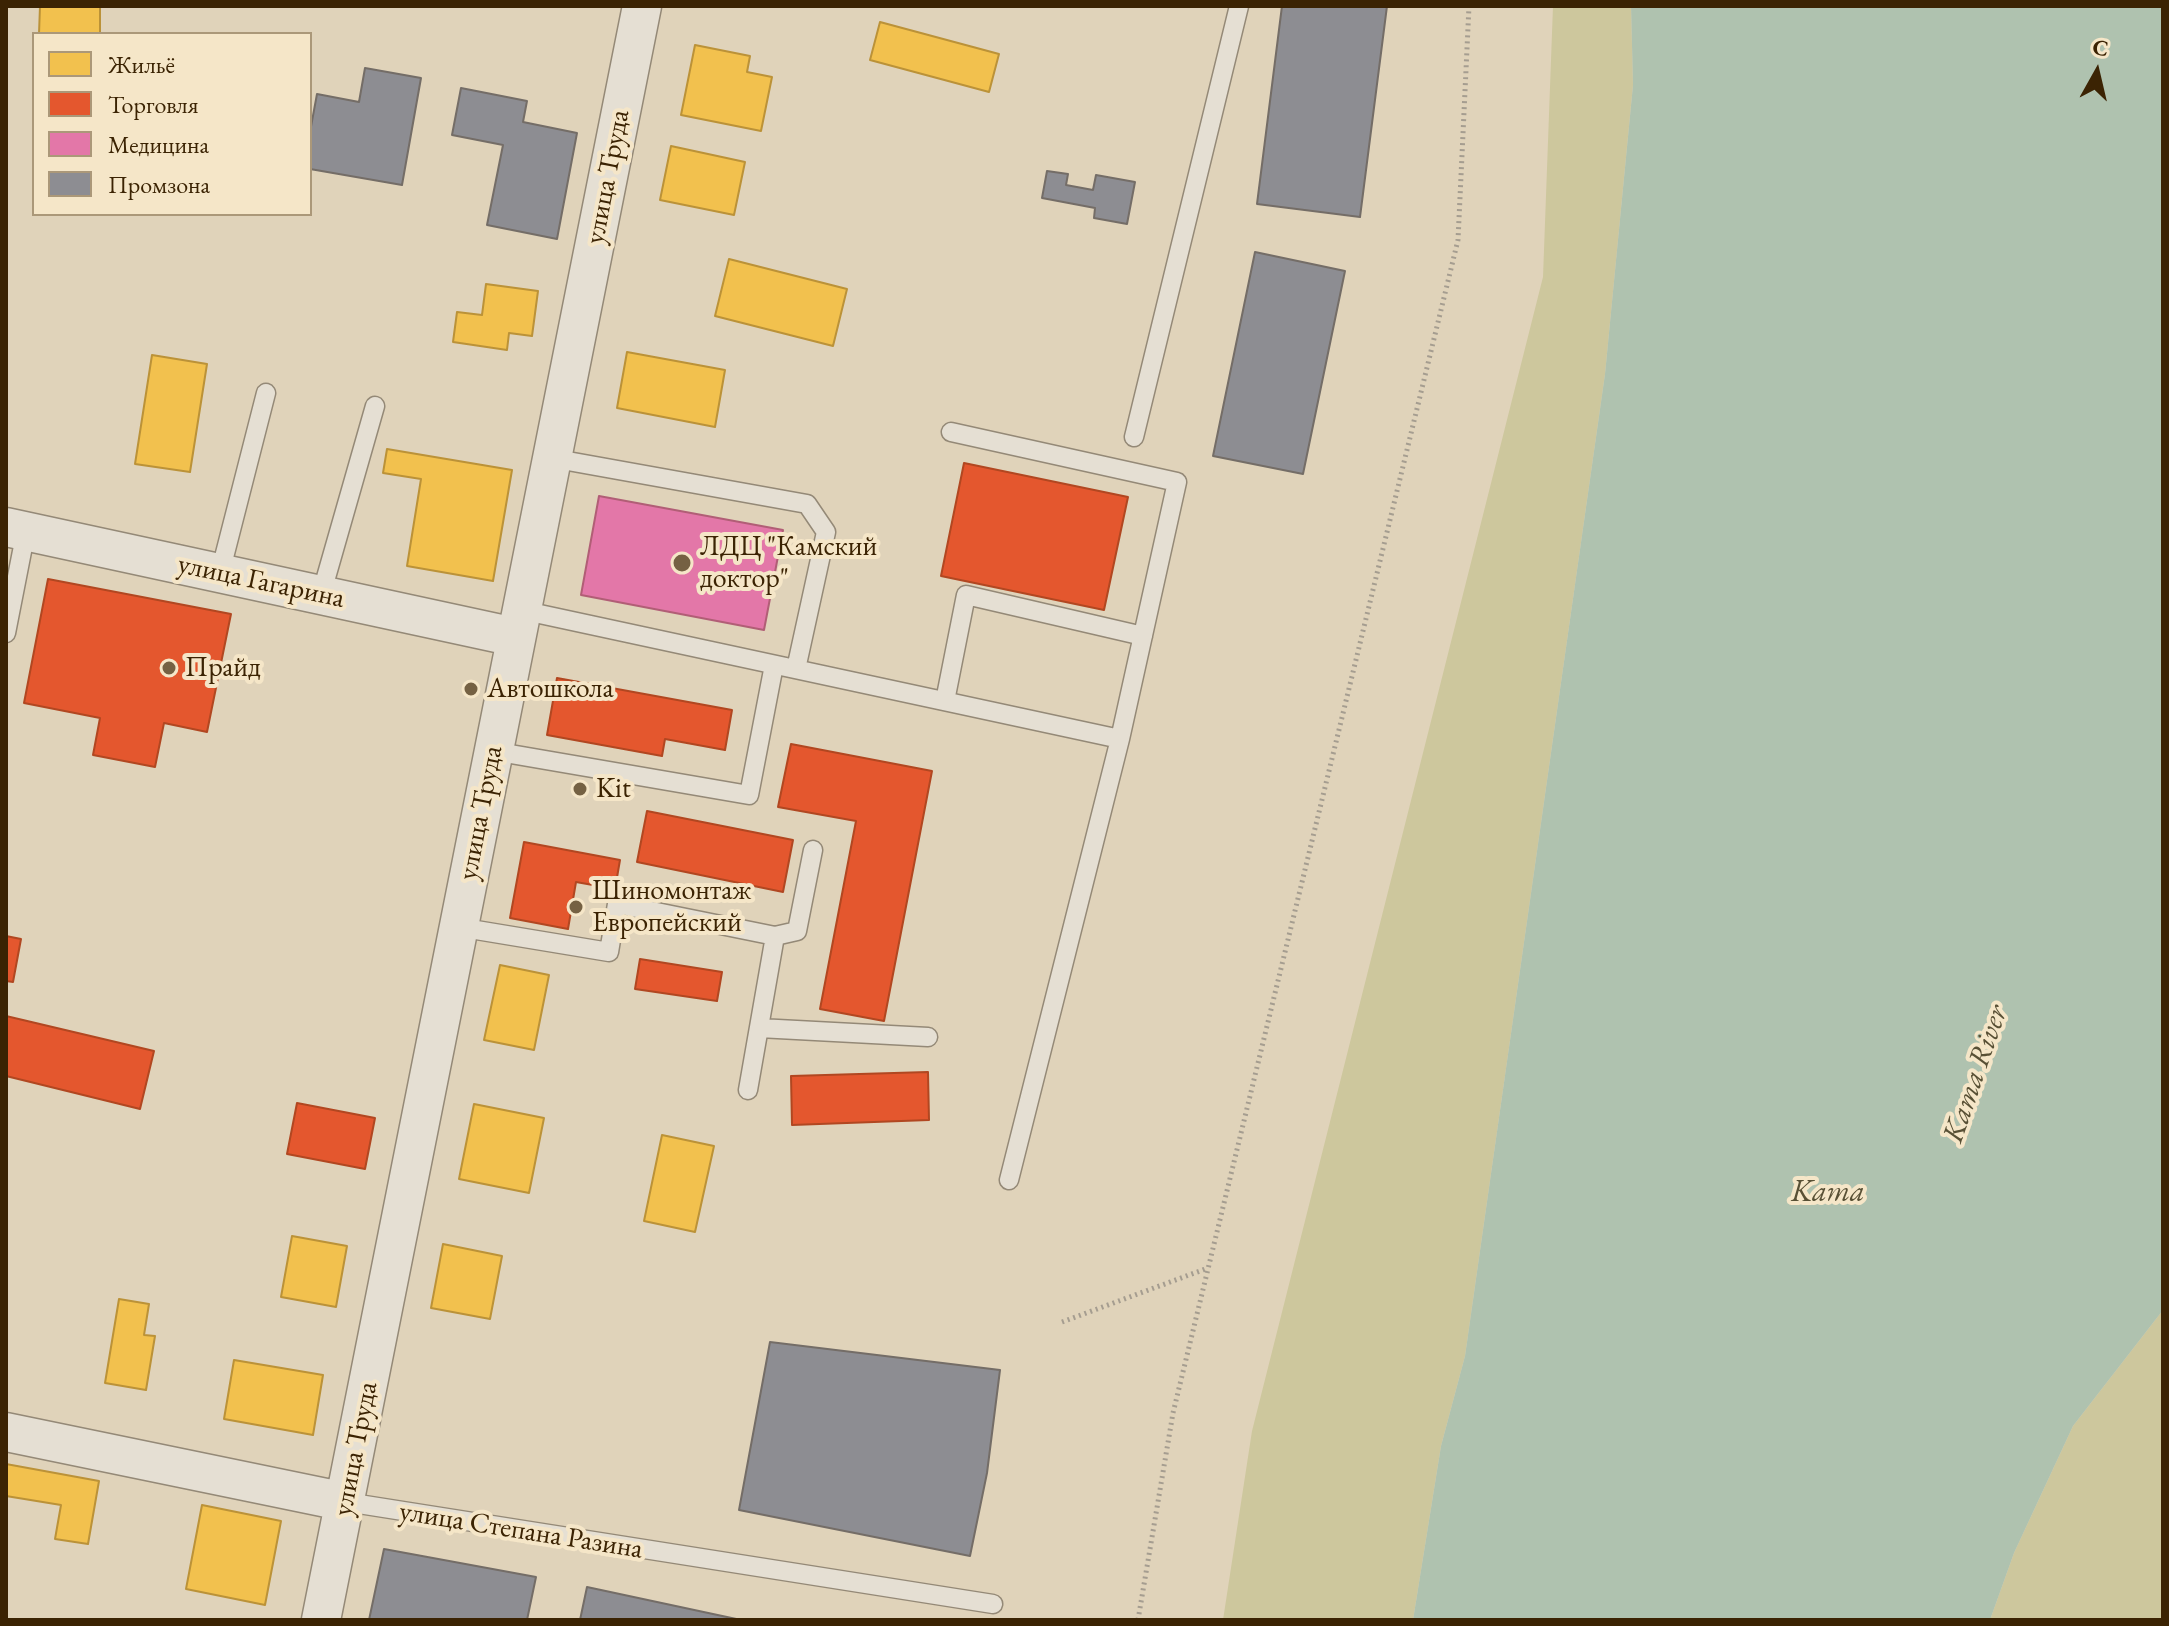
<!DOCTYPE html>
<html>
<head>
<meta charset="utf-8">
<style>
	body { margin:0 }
	#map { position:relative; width:2169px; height:1626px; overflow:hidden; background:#e0d3ba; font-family:"EB Garamond",serif }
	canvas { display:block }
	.frame { position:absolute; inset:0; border:8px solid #3b2303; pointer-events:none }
	.legend { position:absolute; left:32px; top:32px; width:280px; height:184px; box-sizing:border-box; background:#f5e6c8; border:2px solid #ab9879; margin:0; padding:10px 14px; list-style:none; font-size:24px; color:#3b2303 }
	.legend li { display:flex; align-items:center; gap:16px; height:40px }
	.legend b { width:40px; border:2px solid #ab9879 }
	.north { position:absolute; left:2057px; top:32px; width:80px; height:80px; -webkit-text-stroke:6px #f5e6c8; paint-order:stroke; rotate:8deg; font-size:22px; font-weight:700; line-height:32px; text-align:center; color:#3b2303 }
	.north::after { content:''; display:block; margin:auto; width:28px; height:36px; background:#3b2303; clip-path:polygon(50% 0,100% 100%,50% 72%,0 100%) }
</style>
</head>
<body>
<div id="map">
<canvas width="2169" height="1626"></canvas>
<div class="frame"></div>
<ul class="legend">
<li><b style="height:22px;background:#f2c14e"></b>Жильё</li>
<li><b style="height:22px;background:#e4572e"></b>Торговля</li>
<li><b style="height:22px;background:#e377a8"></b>Медицина</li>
<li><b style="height:22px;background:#8d8d92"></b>Промзона</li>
</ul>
<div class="north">С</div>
</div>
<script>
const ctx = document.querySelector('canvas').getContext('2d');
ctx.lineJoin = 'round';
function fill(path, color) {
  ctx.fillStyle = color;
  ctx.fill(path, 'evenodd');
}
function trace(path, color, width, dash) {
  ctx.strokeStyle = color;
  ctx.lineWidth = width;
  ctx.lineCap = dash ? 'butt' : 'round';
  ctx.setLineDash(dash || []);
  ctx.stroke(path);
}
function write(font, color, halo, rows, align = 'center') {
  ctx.font = font + ' "EB Garamond",serif';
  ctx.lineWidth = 8;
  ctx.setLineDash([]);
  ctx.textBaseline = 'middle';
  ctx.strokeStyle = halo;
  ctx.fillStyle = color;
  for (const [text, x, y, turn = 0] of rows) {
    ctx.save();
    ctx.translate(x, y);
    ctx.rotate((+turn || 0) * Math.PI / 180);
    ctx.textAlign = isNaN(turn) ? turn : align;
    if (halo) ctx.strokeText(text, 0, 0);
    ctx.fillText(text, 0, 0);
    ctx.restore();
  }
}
const green = new Path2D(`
	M1553 6H1631L1633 85 1605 374 1465 1356 1441 1446 1413 1620H1223L1252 1431 1543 277Z
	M2163 1310V1620H1990L2014 1553 2073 1426Z`);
const water = new Path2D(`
	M1631 6H2163V1310L2073 1426 2014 1553 1990 1620H1413L1441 1446 1465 1356 1605 374 1633 85Z`);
const homes = new Path2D(`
	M40 6H100V34H39Z
	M880 22 999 54 989 92 870 60Z
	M695 45 750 56 747 72 772 77 761 131 681 115Z
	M671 146 745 162 734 215 660 200Z
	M729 259 847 289 833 346 715 316Z
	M486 284 538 291 532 336 509 333 507 350 453 342 457 312 482 315Z
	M627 352 725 370 715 427 617 408Z
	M152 355 207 364 190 472 135 464Z
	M387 449 512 470 493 581 407 566 421 479 383 473Z
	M500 965 549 975 534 1050 484 1040Z
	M474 1104 544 1118 529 1193 459 1179Z
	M662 1135 714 1146 695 1232 644 1221Z
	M292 1236 347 1246 336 1307 281 1297Z
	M443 1244 502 1256 490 1319 431 1308Z
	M119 1299 149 1304 144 1335 155 1336 146 1390 105 1383Z
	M234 1360 323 1375 313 1435 224 1419Z
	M6 1464 99 1481 88 1544 55 1539 61 1505 6 1496Z
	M202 1505 281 1521 265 1605 186 1589Z`);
const shops = new Path2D(`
	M964 463 1128 497 1104 610 941 576Z
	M48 579 231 614 207 732 164 723 155 767 93 755 100 718 24 703Z
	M557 678 732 710 725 750 665 739 662 756 547 735Z
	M791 744 932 771 884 1021 820 1009 856 821 778 807Z
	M647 811 793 840 783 892 637 862Z
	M524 842 620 860 615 889 576 882 568 929 510 918Z
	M6 936 21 939 13 982 6 981Z
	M640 959 722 972 717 1001 635 989Z
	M6 1016 154 1051 140 1109 6 1076Z
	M928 1072 929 1120 792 1125 791 1076Z
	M297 1103 375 1118 365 1169 287 1154Z`);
const health = new Path2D(`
	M599 496 783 530 764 630 581 595Z`);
const industry = new Path2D(`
	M1282 6H1387L1360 217 1257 204Z
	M365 68 421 78 402 185 310 169V132L317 94 359 102Z
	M461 88 527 101 523 122 577 133 557 239 487 225 503 145 452 135Z
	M1047 171 1068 174 1066 185 1093 190 1096 175 1135 182 1127 224 1094 218 1095 208 1042 198Z
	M1255 252 1345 271 1303 474 1213 456Z
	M770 1342 1000 1370 987 1473 970 1556 739 1510Z
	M384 1549 536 1577 527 1620H369Z
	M587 1587 741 1620H580Z`);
const path = new Path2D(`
	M1062 1322 1208 1268
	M1138 1620 1173 1413 1458 240 1469 6`);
const lane = new Path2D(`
	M1134 437 1239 6
	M551 458 807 504 826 532 796 669
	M220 573 266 393
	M321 595 375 406
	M521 610 1120 739 1177 482 951 432
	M6 633 26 531
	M945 701 966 595 1143 636
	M493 751 749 795 774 665
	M458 927 609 952 617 904 775 936 748 1090
	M775 936 797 931 813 850
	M759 1028 928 1037
	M1009 1180 1120 739
	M346 1502 993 1604`);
const street = new Path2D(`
	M6 527 515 637
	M6 1432 346 1502
	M321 1620 642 6`);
const markers = [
	[682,563,10,"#756143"],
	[169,668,8,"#756143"],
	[471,689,8,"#756143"],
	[580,789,8,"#756143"],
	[576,907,8,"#756143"]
];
const streetNames = [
	["улица Труда",608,177,-79],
	["улица Гагарина",261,582,12],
	["улица Труда",481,813,-79],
	["улица Труда",356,1449,-79],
	["улица Степана Разина",521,1531,9]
];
const poiNames = [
	["ЛДЦ \"Камский",700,547],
	["доктор\"",700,579],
	["Прайд",185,668],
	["Автошкола",487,689],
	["Kit",596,789],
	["Шиномонтаж",592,891],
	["Европейский",592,923]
];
const waterNames = [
	["Kama River",1976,1074,-71],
	["Kama",1828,1193]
];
fill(green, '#cdc79d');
fill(water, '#afc2af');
fill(homes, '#f2c14e');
trace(homes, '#bb9238', 2);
fill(shops, '#e4572e');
trace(shops, '#b14721', 2);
fill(health, '#e377a8');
trace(health, '#b15e76', 2);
fill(industry, '#8d8d92');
trace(industry, '#746d67', 2);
trace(lane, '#948977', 21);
trace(street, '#948977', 41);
trace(path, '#a59d90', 5, [2, 4]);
trace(lane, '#e5dfd3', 18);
trace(street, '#e5dfd3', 38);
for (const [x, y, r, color] of markers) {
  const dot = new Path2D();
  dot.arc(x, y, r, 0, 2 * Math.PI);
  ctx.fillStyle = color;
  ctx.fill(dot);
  trace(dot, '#f5e6c8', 3);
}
write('28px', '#3b2303', '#f5e6c8', streetNames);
write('28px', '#3b2303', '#f5e6c8', poiNames, 'left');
write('italic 30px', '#585035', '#f5e6c8', waterNames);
</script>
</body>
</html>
